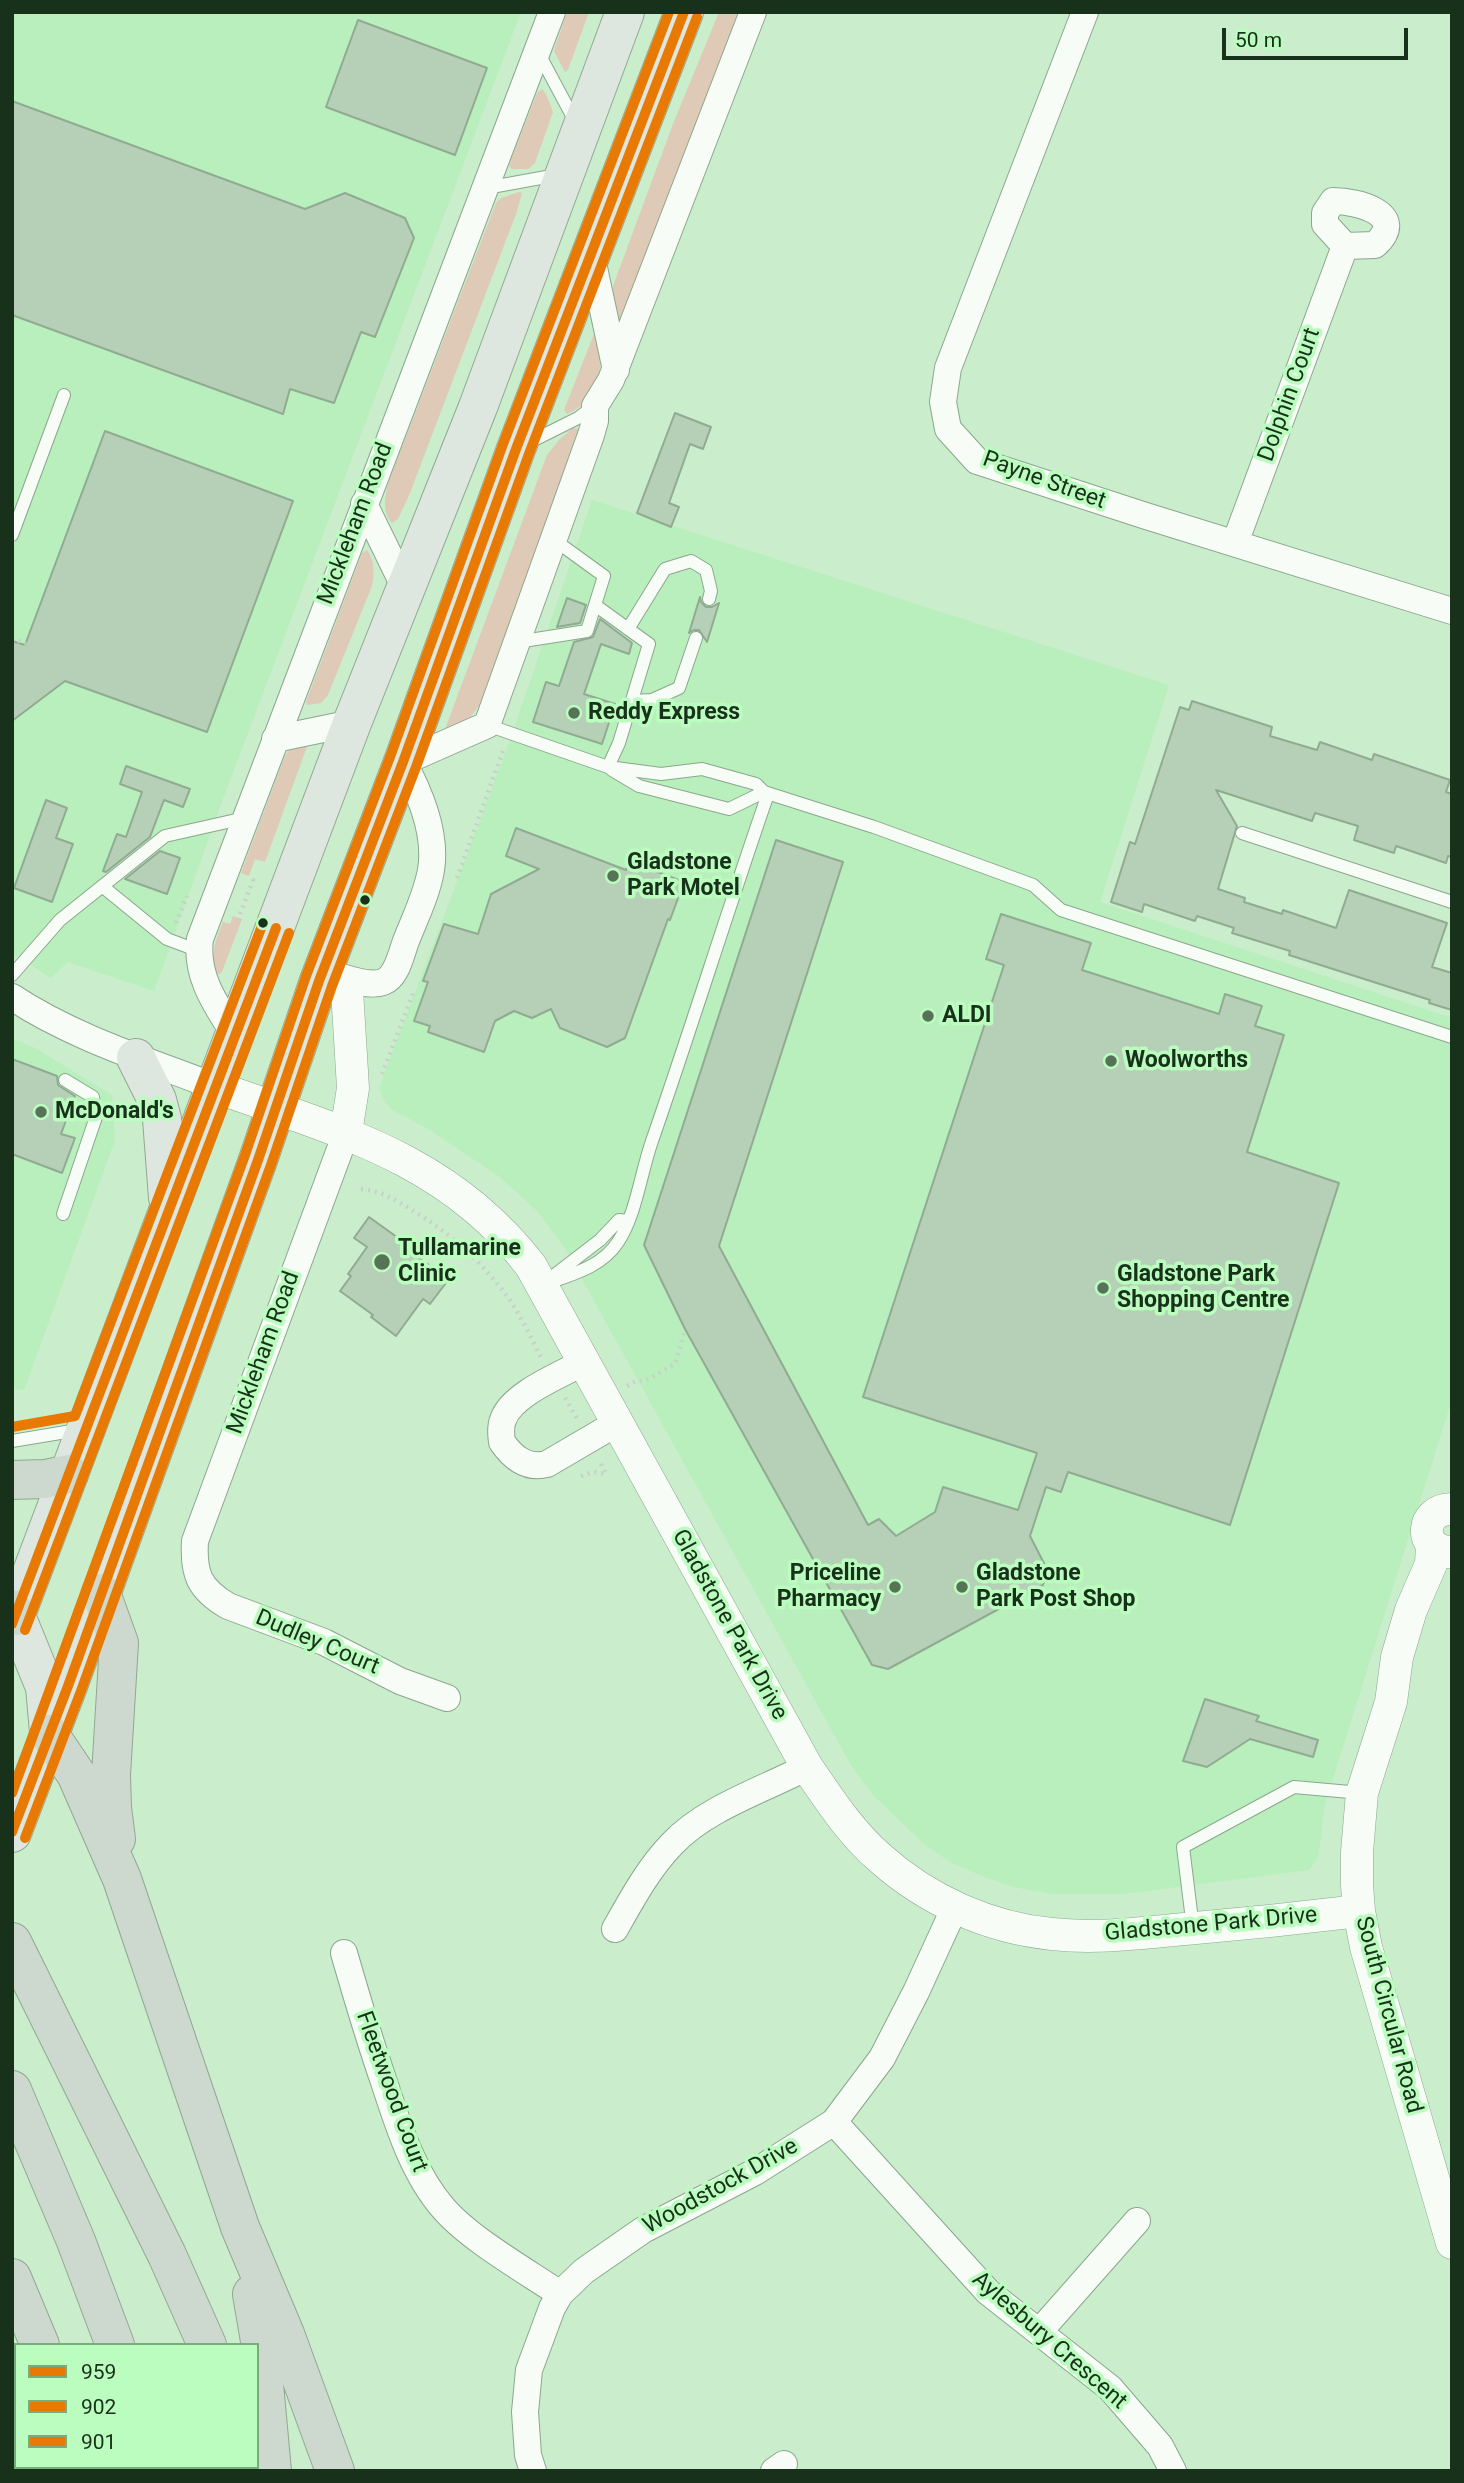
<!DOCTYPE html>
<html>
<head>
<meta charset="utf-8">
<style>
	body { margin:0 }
	#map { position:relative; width:1464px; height:2483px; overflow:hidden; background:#caedcc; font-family:Roboto,sans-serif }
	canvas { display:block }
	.frame { position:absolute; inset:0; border:14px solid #18311a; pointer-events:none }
	.legend { position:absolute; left:14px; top:2343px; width:245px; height:126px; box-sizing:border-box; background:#bbfcbf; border:2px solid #7aab7d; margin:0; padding:9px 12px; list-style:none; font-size:21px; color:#18311a }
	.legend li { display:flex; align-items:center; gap:14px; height:35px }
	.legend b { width:35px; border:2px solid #7aab7d }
	.scale { position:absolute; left:1222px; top:28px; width:186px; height:32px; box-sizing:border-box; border:4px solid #18311a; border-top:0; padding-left:9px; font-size:21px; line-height:24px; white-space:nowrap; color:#18311a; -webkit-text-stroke:5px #bbfcbf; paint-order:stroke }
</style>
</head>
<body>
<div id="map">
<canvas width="1464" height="2483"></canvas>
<div class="frame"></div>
<ul class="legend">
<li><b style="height:9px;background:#e87a03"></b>959</li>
<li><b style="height:9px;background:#e87a03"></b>902</li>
<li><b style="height:9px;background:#e87a03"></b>901</li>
</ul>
<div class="scale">50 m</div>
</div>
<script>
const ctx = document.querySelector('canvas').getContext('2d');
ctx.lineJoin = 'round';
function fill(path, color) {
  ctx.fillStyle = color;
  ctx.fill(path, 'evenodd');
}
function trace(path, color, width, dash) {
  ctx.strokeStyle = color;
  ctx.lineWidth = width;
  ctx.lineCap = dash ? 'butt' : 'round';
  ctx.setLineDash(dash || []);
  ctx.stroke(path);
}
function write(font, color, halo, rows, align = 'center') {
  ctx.font = font + ' Roboto,sans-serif';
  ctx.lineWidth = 7;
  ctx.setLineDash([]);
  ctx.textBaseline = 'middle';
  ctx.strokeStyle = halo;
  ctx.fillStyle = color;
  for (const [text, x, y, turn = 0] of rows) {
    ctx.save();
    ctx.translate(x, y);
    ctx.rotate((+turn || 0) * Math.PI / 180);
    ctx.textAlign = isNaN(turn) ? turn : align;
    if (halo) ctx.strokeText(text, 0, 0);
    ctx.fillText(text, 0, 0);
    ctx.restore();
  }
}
const built = new Path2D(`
	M12 12H521L224 796 154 991 68 962 51 978 12 953Z
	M592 500 1169 685 1100 902 1452 1018V1399L1325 1804 1318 1858 1309 1870 1123 1894H1052L1014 1887 982 1876 950 1862 923 1843 873 1795 852 1767 566 1250 538 1212 500 1177 430 1130 391 1109 383 1098 379 1088 508 746Z
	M12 1038 35 1048 112 1095 115 1140 24 1390 12 1388Z`);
const green = new Path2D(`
	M567 12H589L568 70 565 72 554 51Z
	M719 12H743L619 331 613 298V286L673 124Z
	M542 89 546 94 553 112 535 163 528 169H512L509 166 510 162 537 93Z
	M519 192 522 193 516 214 410 493 398 519 392 523C380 511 386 488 392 473L496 203 501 198Z
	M594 334H596C604 368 604 397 567 414L564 410Z
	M573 428 580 429 578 436 479 706 468 720 444 732 547 455 559 440Z
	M367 550C375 560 374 574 372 586L328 695 321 703 307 705 306 702 362 553Z
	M309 741 265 862 255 859 249 876 241 873 284 758 290 748Z
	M233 916 242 919 222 972 215 977C211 953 214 944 223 922L230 924Z
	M12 2373 16 2381V2467H53L54 2471H12Z`);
const building = new Path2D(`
	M358 20 487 68 455 155 326 107Z
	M12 101 305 209 345 193 405 218 414 238 375 337 361 332 334 403 290 389 283 414 12 315Z
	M675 413 711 427 703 449 690 444 669 503 679 507 671 527 637 513Z
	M105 431 293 501 207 732 65 681 12 721V641L25 645Z
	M700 597 701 602 706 607H712L719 603 707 642 699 630H694L689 633Z
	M567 598 586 605 580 623 557 627Z
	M600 619 632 643 629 654 601 644 584 694 615 704 602 744 533 722 546 682 559 686 574 642 593 637Z
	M1192 701 1272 727 1270 736 1317 750 1320 742 1372 760 1374 754 1450 780 1446 792 1452 794V857L1448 856 1446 863 1396 846 1394 853 1354 840 1358 826 1315 813 1312 821 1216 790 1237 826 1218 889 1245 898 1244 902 1282 914 1283 910 1336 928 1349 890 1447 923 1432 967 1452 973V1010L1429 1003 1430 1000 1289 955 1290 951 1232 933 1234 928 1197 916 1195 921 1144 904 1142 912 1111 902 1130 842 1135 844 1180 707 1189 710Z
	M126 766 190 789 183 807 164 800 150 837 106 872 103 871 117 834 126 837 142 792 120 784Z
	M46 800 67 808 56 838 73 844 52 902 14 888Z
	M516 828 626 870 629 861 684 882 670 920 668 919 625 1038 607 1047 560 1028 551 1009 532 1018 514 1011 495 1021 484 1052 428 1032 430 1026 414 1021 428 982 423 981 444 924 478 934 491 894 539 869 506 856Z
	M776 840 843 862 719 1246 868 1525 879 1519 896 1536 935 1512 943 1487 1018 1510 1037 1453 863 1397 1004 965 986 959 1001 914 1091 943 1082 970 1219 1014 1225 994 1262 1006 1255 1026 1284 1035 1247 1152 1339 1183 1230 1525 1068 1472 1061 1492 1046 1487 1030 1536 1048 1571 1043 1585 888 1669 872 1665 685 1329 644 1245Z
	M160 851 180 858 167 894 125 879Z
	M12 1059 57 1076 58 1085 75 1096 61 1134 75 1138 62 1173 12 1154Z
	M369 1217 415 1250 412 1253 449 1279 430 1304 423 1299 396 1336 371 1317 373 1315 340 1291 351 1276 348 1274 367 1247 354 1238Z
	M1205 1699 1259 1716 1256 1721 1318 1740 1313 1757 1250 1739 1207 1767 1183 1761Z`);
const path = new Path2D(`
	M12 638 26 644
	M457 878 504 748
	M240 914 253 880 249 878
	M176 923 187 896
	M382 1074 414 991
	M361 1189C383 1191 397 1201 415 1212 448 1232 476 1257 500 1287 517 1307 529 1334 541 1357
	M627 1386 636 1381H645L675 1364 685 1329
	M565 1398 578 1420
	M581 1476 594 1472 606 1474 600 1462`);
const service = new Path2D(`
	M538 52 576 123
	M486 188 557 175
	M528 443 578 418 594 406
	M12 535 64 395
	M595 605 649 644 619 743 608 767
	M628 629 665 569 691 561 706 570 711 591 709 599
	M517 642 587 631 604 576 553 539
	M632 701 652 700 679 688 696 638
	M487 725 608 767 661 774 702 769 756 784 764 792 874 827 1033 885 1061 910 1452 1037
	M612 770 639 786 729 809 764 792
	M1242 833 1452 902
	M102 886 167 939 199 951
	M12 975 60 920 165 836 245 818
	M63 1214 96 1117 93 1097 65 1080
	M548 1280 600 1240 619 1220 628 1221
	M542 1285C570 1275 601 1268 618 1242 636 1215 641 1172 652 1141 692 1026 728 909 768 794
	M12 1441 78 1430
	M1193 1928 1183 1847 1294 1787 1361 1793`);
const minor = new Path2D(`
	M1085 12 948 368 943 402 948 429 977 461 1146 516 1452 611
	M1333 201C1357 201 1409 214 1375 245L1345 246 1325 224V213Z
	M591 254 616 370
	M364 504 406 590
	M1235 543 1345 246
	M275 739 352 723
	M325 972C341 976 367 988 383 982 397 977 401 954 406 941 415 918 427 894 431 870 437 834 420 793 403 762L487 725 591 435 595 421V406L611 380 753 12
	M12 997C72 1037 149 1061 216 1087
	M235 1035C216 1005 195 976 200 939L552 12
	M346 1133 195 1541C193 1574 199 1589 228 1606L324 1642 400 1681 447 1698
	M584 1362C561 1375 511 1394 503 1420 500 1427 501 1435 502 1442 513 1458 527 1469 547 1464L617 1423
	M615 1929C632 1899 648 1869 672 1844 706 1808 763 1790 807 1767
	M344 1953C357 1998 370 2042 385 2085 399 2128 414 2175 444 2209 470 2239 526 2271 560 2294
	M834 2122 988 2292 1110 2388 1160 2446 1173 2471
	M1039 2332 1137 2221
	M533 2471 528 2455 525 2412 529 2370 552 2308 560 2294 584 2271 643 2230 755 2172 834 2122 882 2058 916 1992 955 1907
	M774 2471 784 2464`);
const tertiary = new Path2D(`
	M323 971 347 990 353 1088 346 1133
	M216 1087C338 1131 448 1158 531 1266L807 1767C829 1799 850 1832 880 1858 927 1900 989 1928 1052 1934 1096 1939 1141 1933 1185 1929 1243 1924 1301 1918 1359 1911
	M1432 1545 1431 1564 1411 1610 1397 1657 1391 1702 1362 1793 1357 1852V1885L1359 1911 1366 1947 1452 2243
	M1449 1552C1418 1549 1420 1509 1452 1509`);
const primary = new Path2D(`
	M136 1058 157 1100 162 1119 168 1198
	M16 1616 45 1687 49 1732
	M12 1625 352 723 478 407 625 12
	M12 1833 68 1686 258 1160 319 981 403 762 516 449 684 12`);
const motorway = new Path2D(`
	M12 1480 45 1479 69 1474
	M101 1593 119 1643 111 1775 112 1808 116 1839
	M12 1609 16 1616
	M49 1734 76 1774 122 1879 240 2227 285 2334 335 2471
	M12 1942 167 2255 207 2345
	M12 2090 76 2241 115 2345
	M12 2278 40 2345
	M252 2294 260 2341 272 2471
	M92 2467 93 2471
	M162 2467 163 2471`);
const bus1 = new Path2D(`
	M12 1624 276 928
	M12 1832 68 1686 258 1160 319 981 403 762 516 449 684 12`);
const bus2 = new Path2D(`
	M25 1630 289 933
	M25 1838 81 1691 271 1165 332 986 416 767 529 454 697 17`);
const bus3 = new Path2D(`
	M12 1427 75 1416 263 923
	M12 1793 245 1155 306 976 390 757 503 444 669 12`);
const markers = [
	[574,713,7,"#567358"],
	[613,876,7,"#567358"],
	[365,900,6,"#18311a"],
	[263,923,6,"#18311a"],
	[928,1016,7,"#567358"],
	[1111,1061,7,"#567358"],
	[41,1112,7,"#567358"],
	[382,1262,9,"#567358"],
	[1103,1288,7,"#567358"],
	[895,1587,7,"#567358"],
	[962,1587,7,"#567358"]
];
const streetNames = [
	["Dolphin Court",1290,395,-70],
	["Payne Street",1044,481,20],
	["Mickleham Road",356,524,-69],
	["Mickleham Road",264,1353,-70],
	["Gladstone Park Drive",729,1625,61],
	["Dudley Court",317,1643,23],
	["Gladstone Park Drive",1211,1925,-5],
	["South Circular Road",1388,2015,75],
	["Fleetwood Court",391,2092,70],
	["Woodstock Drive",721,2187,-29],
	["Aylesbury Crescent",1049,2341,41]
];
const poiNames = [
	["Reddy Express",588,713],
	["Gladstone",627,863],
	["Park Motel",627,889],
	["ALDI",942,1016],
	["Woolworths",1125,1061],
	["McDonald's",55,1112],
	["Tullamarine",398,1249],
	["Clinic",398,1275],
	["Gladstone Park",1117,1275],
	["Shopping Centre",1117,1301],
	["Priceline",881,1574,"right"],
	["Pharmacy",881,1600,"right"],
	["Gladstone",976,1574],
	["Park Post Shop",976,1600]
];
fill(built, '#b8efbc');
fill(green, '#decab7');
fill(building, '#b6cfb7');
trace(building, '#90ab92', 2);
trace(service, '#8ba78d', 14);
trace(minor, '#8ba78d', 28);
trace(tertiary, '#8ba78d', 33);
trace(primary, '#90a891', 40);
trace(motorway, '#90a891', 40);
trace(path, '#c7d1c8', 4.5, [2, 5]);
trace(service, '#f7fcf7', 12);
trace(minor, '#f7fcf7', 26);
trace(tertiary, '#f7fcf7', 32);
trace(primary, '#dee7df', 38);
trace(motorway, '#cdd9ce', 38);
trace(bus1, '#e87a03', 10);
trace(bus2, '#e87a03', 10);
trace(bus3, '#e87a03', 10);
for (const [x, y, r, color] of markers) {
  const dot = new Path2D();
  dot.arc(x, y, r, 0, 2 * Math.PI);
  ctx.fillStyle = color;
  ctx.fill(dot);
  trace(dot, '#bbfcbf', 2.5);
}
write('23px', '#18311a', '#bbfcbf', streetNames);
write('bold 23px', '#18311a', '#bbfcbf', poiNames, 'left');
</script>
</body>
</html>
